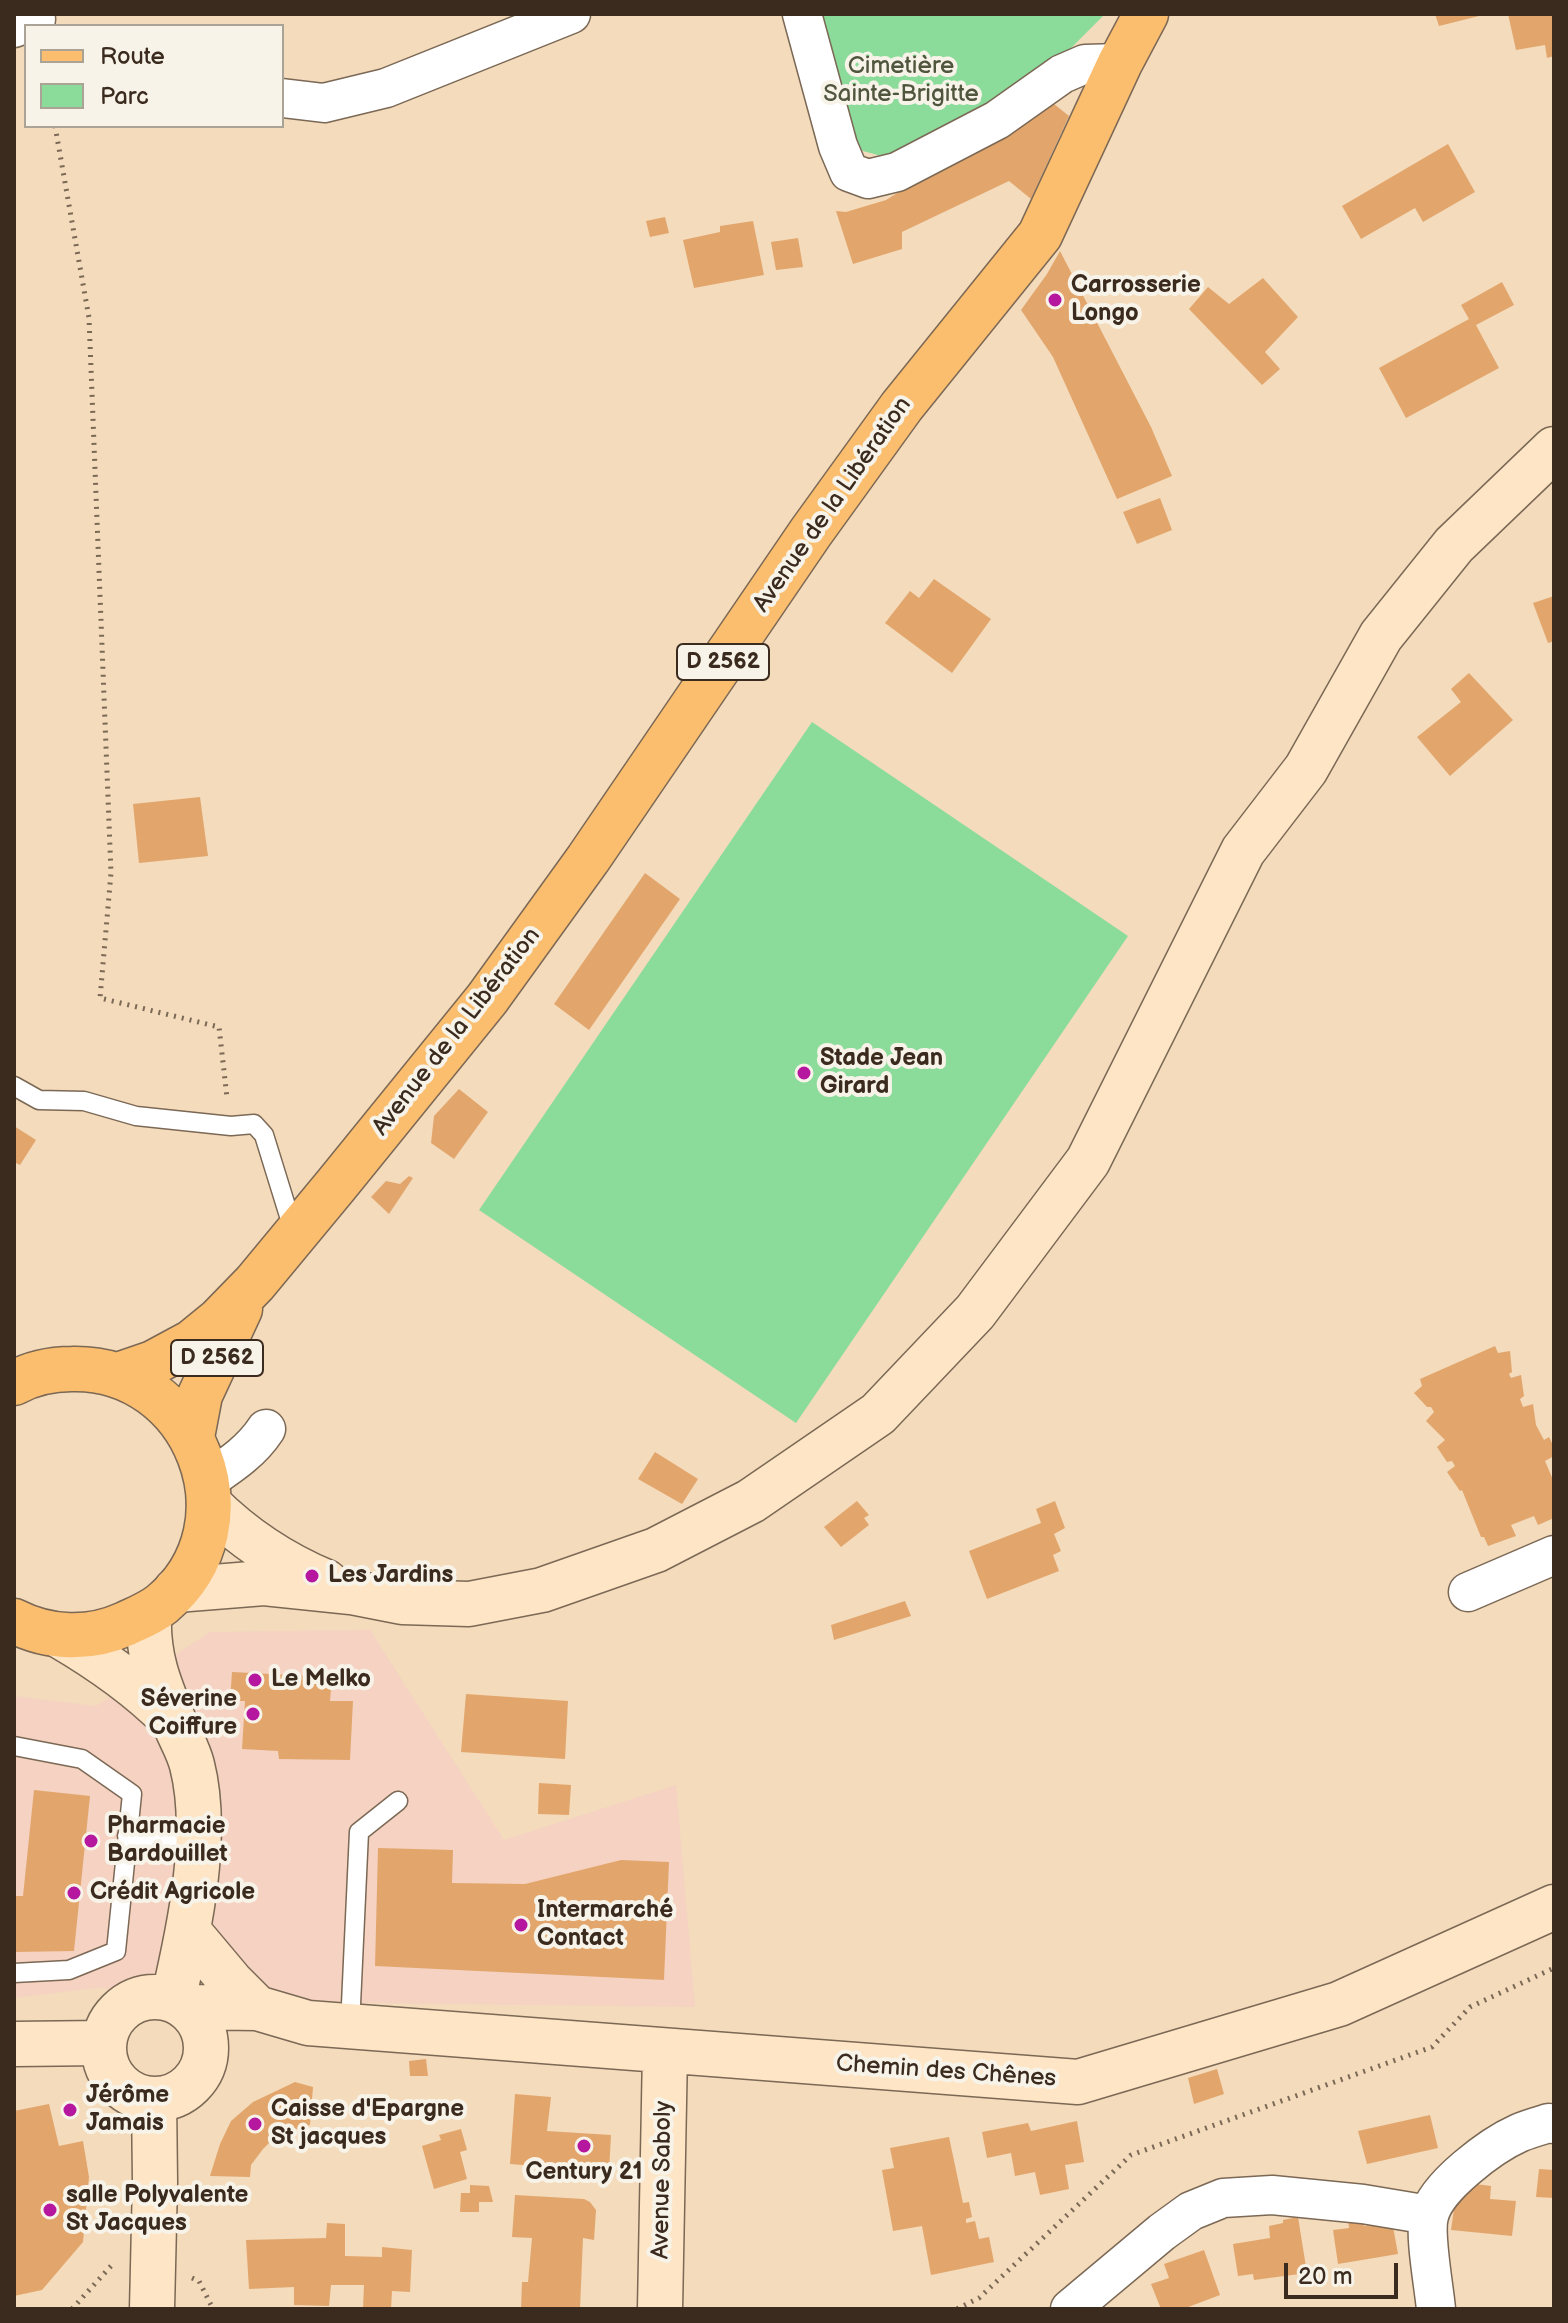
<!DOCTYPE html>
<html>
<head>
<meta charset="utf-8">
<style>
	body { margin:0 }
	#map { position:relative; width:1568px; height:2323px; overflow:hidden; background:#f3dbbc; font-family:"Balsamiq Sans",sans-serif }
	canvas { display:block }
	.frame { position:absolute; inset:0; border:16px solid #3b2a1e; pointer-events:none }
	.legend { position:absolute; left:24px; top:24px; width:260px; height:104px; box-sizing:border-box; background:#f7f3e8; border:2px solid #aca397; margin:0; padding:10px 14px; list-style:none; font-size:24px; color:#3b2a1e }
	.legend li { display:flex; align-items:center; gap:16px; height:40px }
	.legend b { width:40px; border:2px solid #aca397 }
	.scale { position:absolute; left:1284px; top:2263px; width:114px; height:36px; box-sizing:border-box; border:4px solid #3b2a1e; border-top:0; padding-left:10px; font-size:24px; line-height:28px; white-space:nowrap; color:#3b2a1e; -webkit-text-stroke:6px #f7f3e8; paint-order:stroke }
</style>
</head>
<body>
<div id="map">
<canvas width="1568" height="2323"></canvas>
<div class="frame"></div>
<ul class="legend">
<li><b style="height:10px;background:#fbbd6e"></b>Route</li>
<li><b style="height:22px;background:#8bdc9b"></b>Parc</li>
</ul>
<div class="scale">20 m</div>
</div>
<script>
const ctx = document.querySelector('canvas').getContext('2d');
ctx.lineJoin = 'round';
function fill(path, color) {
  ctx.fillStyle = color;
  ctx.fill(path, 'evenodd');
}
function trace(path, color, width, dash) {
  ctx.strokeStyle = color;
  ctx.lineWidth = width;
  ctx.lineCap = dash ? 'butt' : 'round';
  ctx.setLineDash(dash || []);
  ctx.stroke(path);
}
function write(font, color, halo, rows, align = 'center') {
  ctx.font = font + ' "Balsamiq Sans",sans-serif';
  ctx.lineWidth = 8;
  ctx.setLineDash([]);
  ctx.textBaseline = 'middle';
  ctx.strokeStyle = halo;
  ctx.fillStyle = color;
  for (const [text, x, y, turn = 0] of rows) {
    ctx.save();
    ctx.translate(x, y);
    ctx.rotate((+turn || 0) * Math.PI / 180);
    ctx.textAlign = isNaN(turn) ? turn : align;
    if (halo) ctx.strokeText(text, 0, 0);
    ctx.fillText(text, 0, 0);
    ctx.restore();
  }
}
const built = new Path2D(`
	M370 1630 504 1840 676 1785 695 2007 369 2003 96 1988 14 1998V1696L96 1706 210 1632Z`);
const green = new Path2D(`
	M816 14H1105L1072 47 987 111 896 160 863 151 849 136Z
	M812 722 1128 936 796 1423 479 1210Z`);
const building = new Path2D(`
	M1435 14H1482L1483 15 1439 26Z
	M1508 14H1554V56L1547 58 1545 45 1516 50Z
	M1049 100 1069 116 1031 199 1009 181 902 232V249L853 264 836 211 846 212 886 200Z
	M1448 144 1475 192 1423 222 1415 208 1361 239 1342 206Z
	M665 217 669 233 650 237 646 221Z
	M753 221 764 275 694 288 683 240 720 232V226Z
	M798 238 803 267 776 270 771 242Z
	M1060 251 1151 427 1172 476 1117 499 1053 357 1021 310 1047 274Z
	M1263 278 1298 317 1265 352 1280 369 1262 385 1189 309 1208 287 1229 304Z
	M1502 282 1514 305 1476 325 1499 368 1406 418 1379 368 1469 319 1461 305Z
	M1160 498 1172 530 1137 544 1123 512Z
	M934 579 991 619 952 673 885 623 910 591 919 598Z
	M1554 596V641L1548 643 1533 603Z
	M1469 673 1513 720 1450 776 1417 737 1461 702 1451 689Z
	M200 797 208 856 139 863 133 804Z
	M645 873 680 899 589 1030 554 1004Z
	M459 1089 488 1112 454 1159 431 1143 434 1116Z
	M14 1126 36 1140 20 1165 14 1162Z
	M409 1176 413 1178 389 1214 371 1197 386 1181 400 1184Z
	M1495 1346 1498 1353 1510 1351 1512 1372 1509 1374 1511 1378 1521 1375 1524 1396 1520 1399 1523 1407 1533 1404 1536 1425 1544 1440 1549 1437 1554 1447V1456L1545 1461 1554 1482V1518L1538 1525 1534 1516 1511 1525 1516 1536 1488 1546 1484 1537H1481L1462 1490 1460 1491 1447 1472 1455 1466 1452 1461 1447 1462 1437 1447 1445 1440 1426 1421 1434 1412 1431 1407H1427L1414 1393 1422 1386 1420 1379Z
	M655 1452 698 1479 682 1504 638 1479Z
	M857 1501 869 1515 864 1518 869 1525 841 1547 824 1527Z
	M1055 1501 1065 1528 1054 1534 1061 1551 1053 1555 1059 1571 987 1599 969 1551 1041 1523 1036 1509Z
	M905 1601 911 1616 834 1640 831 1625Z
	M232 1672 332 1677 330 1701H353L350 1760 279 1759 278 1751 242 1749 245 1701H230Z
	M466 1694 568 1701 565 1759 461 1752Z
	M539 1783 571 1785 569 1815 538 1814Z
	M34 1790 90 1796 74 1951 14 1952V1896H23Z
	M378 1848 453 1850 452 1883 525 1884 621 1860 669 1862 664 1980 375 1966Z
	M426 2059 428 2076H410L409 2061Z
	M1217 2069 1224 2094 1194 2104 1188 2078Z
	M295 2082 313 2087 310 2125 277 2135 263 2149 251 2165 250 2177 210 2176 220 2144 231 2121 253 2102Z
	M515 2094 551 2097 547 2131 611 2135 609 2172 510 2164Z
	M49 2104 59 2146 83 2141 89 2177 83 2242 42 2290 14 2296V2111Z
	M1430 2115 1438 2148 1367 2164 1358 2131Z
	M1077 2121 1084 2162 1065 2165 1069 2189 1040 2195 1035 2172 1015 2176 1011 2153 987 2158 982 2132 1028 2123 1031 2131Z
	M461 2129 467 2150 460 2152 467 2179 434 2189 422 2146 441 2140 439 2135Z
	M949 2137 963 2203 969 2202 972 2217 966 2219V2223L975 2221 979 2239 989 2237 994 2262 931 2275 922 2226 893 2231 882 2170 894 2168 890 2148Z
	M1539 2169 1554 2170V2198L1536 2197Z
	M1467 2183 1491 2186 1490 2199 1516 2201 1512 2236 1451 2230 1456 2195 1465 2197Z
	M470 2185 489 2186 493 2202H479V2212H460L461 2193H470Z
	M515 2195 584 2199 590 2202 596 2210 594 2240 583 2238 580 2309H521L522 2282H528L532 2238 512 2237Z
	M1298 2217 1307 2273 1254 2280 1253 2274 1238 2276 1233 2244 1270 2238 1269 2226 1283 2223V2220Z
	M1363 2217 1364 2226 1392 2221 1398 2254 1338 2264 1333 2230 1349 2228 1348 2219Z
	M327 2223 345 2224V2256L382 2257V2247L412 2250 410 2292 392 2291 391 2309H363L364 2285H331L329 2306 294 2305V2287L249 2289 246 2240 326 2238Z
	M1204 2250 1220 2295 1183 2309H1161L1151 2284 1169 2278 1164 2264Z`);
const path = new Path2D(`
	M55 126 89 318 111 873 100 998 219 1027 227 1098
	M192 2278 199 2281 213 2309
	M72 2309 111 2266
	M957 2309 979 2298 1131 2155 1432 2047 1470 2007 1554 1968`);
const lane = new Path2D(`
	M14 1086 39 1100 84 1101 136 1116 231 1126 254 1124 264 1135 294 1232
	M14 1746 82 1759 132 1794 116 1951 69 1970 14 1973
	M127 1836 198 1837
	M350 2026 359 1832 398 1801`);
const street = new Path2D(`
	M802 14 838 146 849 172 868 179 897 172 997 120 1062 74 1085 64 1120 63
	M14 28 36 19
	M282 98 324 103 386 88 571 14
	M207 1481C229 1466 251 1452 266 1429
	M1468 1592 1554 1555
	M1070 2309 1162 2232 1191 2211 1223 2198 1272 2195 1363 2204 1429 2215
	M1436 2309C1434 2287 1424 2234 1429 2216 1436 2186 1492 2145 1519 2133 1528 2129 1539 2126 1549 2123L1554 2124`);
const secondary = new Path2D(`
	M209 1504C242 1537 283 1564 326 1582
	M176 1590 264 1583 351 1592 402 1602 469 1604 542 1590 656 1550 751 1501 878 1414 975 1312 1088 1161 1243 851 1306 769 1381 636 1454 545 1554 449
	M149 1614C147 1660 161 1689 178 1731 183 1742 189 1753 192 1765 210 1835 189 1931 173 2000
	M60 1636C101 1660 137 1685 170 1718
	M189 1932 231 1982 257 2008
	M104 2048a51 51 0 1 1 102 0a51 51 0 1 1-102 0Z
	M185 2007 257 2008 308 2023 1078 2082 1339 2004 1554 1907
	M14 2044 104 2043
	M152 2309 155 2182 154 2099
	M660 2309 665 2051`);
const primary = new Path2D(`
	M118 1375 153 1363 192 1342 219 1320 255 1283 337 1184 487 999 588 859 811 532 902 406 1040 235 1120 63 1146 14
	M14 1383C32 1373 52 1369 72 1369 195 1366 258 1524 162 1604 151 1613 138 1618 125 1624 90 1640 49 1639 14 1621
	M192 1437 200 1395 240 1309`);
const markers = [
	[1055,300,8,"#b5179e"],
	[804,1073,8,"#b5179e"],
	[312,1576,8,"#b5179e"],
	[255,1680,8,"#b5179e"],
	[253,1714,8,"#b5179e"],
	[91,1841,8,"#b5179e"],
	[74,1893,8,"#b5179e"],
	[521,1925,8,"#b5179e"],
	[70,2110,8,"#b5179e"],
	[255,2124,8,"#b5179e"],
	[584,2146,8,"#b5179e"],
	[50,2210,8,"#b5179e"]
];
const shields = [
	[723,662,92],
	[217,1358,92]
];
const shieldNames = [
	["D 2562",723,662],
	["D 2562",217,1358]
];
const parkNames = [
	["Cimetière",901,67],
	["Sainte-Brigitte",901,95]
];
const poiNames = [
	["Carrosserie",1071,286],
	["Longo",1071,314],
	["Stade Jean",820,1059],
	["Girard",820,1087],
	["Les Jardins",328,1576],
	["Le Melko",271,1680],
	["Séverine",237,1700,"right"],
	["Coiffure",237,1728,"right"],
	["Pharmacie",107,1827],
	["Bardouillet",107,1855],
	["Crédit Agricole",90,1893],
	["Intermarché",537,1911],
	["Contact",537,1939],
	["Jérôme",86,2096],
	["Jamais",86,2124],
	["Caisse d'Epargne",271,2110],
	["St jacques",271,2138],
	["Century 21",584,2173,"center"],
	["salle Polyvalente",66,2196],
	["St Jacques",66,2224]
];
const streetNames = [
	["Avenue de la Libération",833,505,-55],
	["Avenue de la Libération",457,1032,-52],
	["Chemin des Chênes",946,2072,4],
	["Avenue Saboly",663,2180,-89]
];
fill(built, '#f5d2c2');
fill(green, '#8bdc9b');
fill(building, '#e2a66c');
trace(lane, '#7b6855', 21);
trace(street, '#7b6855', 41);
trace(secondary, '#7b6855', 47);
trace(primary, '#7b6855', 47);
trace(path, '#7b6855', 5, [2, 6]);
trace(lane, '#fff', 18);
trace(street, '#fff', 38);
trace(secondary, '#fde5c5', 44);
trace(primary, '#fbbd6e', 44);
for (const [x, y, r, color] of markers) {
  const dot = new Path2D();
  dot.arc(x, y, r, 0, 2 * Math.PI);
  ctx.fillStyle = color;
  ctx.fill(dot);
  trace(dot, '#f7f3e8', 3);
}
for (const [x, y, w] of shields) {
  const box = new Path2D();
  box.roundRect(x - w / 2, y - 18, w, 36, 6);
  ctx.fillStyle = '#f7f3e8';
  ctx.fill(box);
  trace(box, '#3b2a1e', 2);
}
write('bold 22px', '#3b2a1e', null, shieldNames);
write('24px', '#4f563d', '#f7f3e8', parkNames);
write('bold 24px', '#3b2a1e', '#f7f3e8', poiNames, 'left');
write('24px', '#3b2a1e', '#f7f3e8', streetNames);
</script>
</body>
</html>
